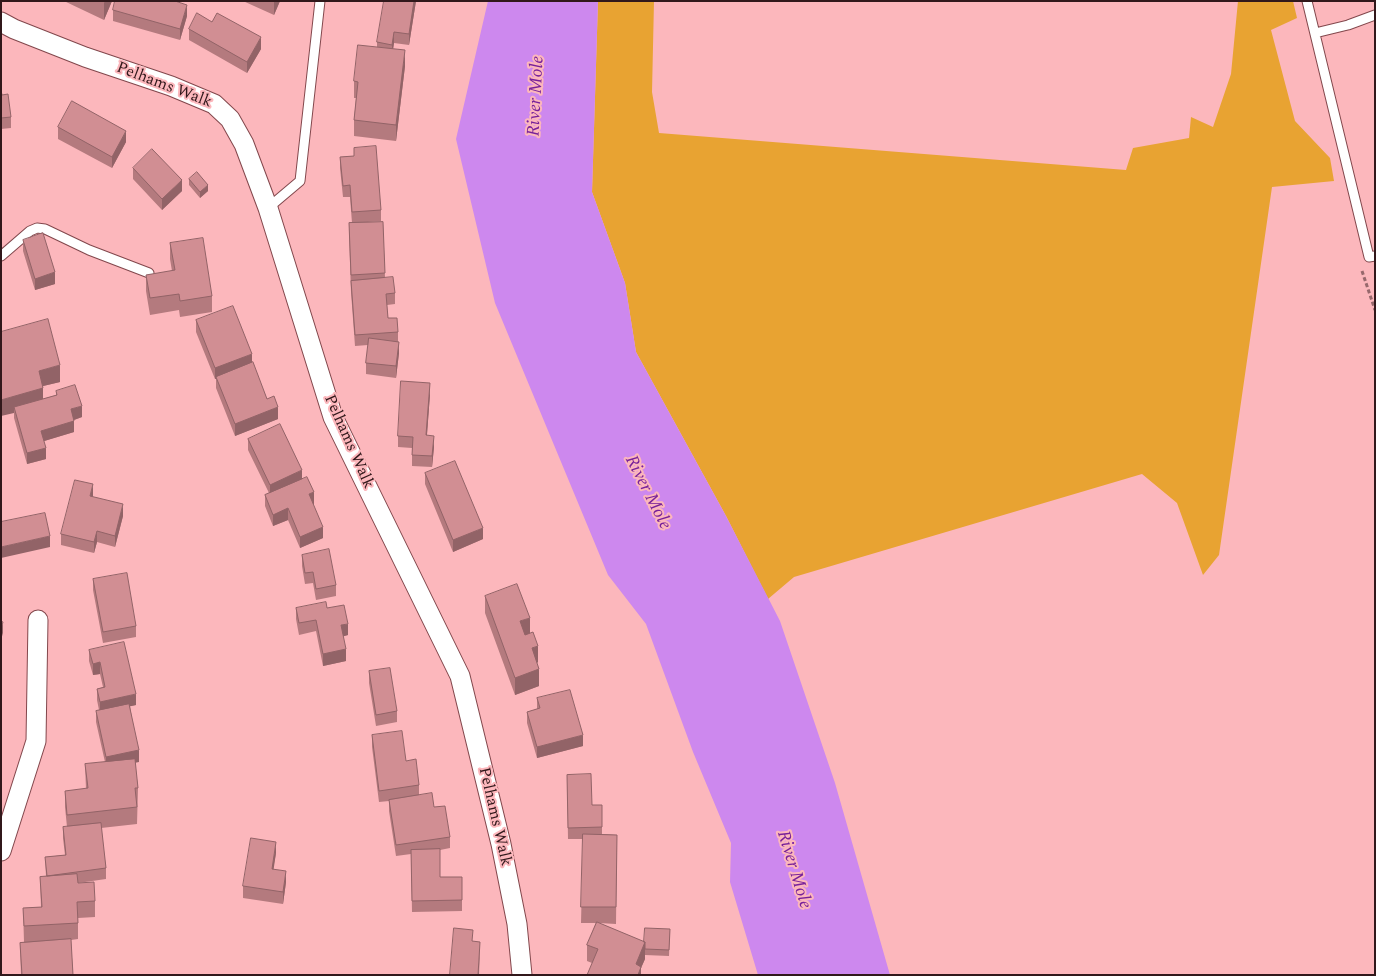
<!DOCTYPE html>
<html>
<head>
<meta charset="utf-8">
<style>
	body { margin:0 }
	#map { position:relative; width:1376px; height:976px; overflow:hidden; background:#fcb7bc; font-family:Spectral,serif }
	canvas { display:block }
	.frame { position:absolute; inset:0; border:2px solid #31181b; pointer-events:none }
</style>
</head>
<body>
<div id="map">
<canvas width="1376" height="976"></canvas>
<div class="frame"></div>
</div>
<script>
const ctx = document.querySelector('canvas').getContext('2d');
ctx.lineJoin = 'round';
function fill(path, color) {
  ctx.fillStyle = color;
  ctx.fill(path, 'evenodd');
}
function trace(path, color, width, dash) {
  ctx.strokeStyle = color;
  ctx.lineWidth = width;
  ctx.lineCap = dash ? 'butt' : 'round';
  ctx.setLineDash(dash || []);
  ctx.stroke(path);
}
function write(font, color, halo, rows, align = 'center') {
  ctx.font = font + ' Spectral,serif';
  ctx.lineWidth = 4;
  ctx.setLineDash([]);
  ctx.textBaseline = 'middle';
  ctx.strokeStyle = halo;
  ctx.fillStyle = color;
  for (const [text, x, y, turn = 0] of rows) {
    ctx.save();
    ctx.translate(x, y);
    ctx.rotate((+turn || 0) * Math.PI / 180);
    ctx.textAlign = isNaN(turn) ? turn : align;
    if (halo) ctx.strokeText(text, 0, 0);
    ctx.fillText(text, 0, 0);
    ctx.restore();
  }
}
const green = new Path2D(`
	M598 1H654L652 92 659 133 1126 170 1133 148 1189 138 1191 117 1213 127 1231 74 1238 1H1293L1297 18 1271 30 1295 121 1330 158 1334 181 1272 187 1219 555 1203 575 1177 503 1142 474 794 577 768 599 726 516 636 352 625 283 592 192Z`);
const water = new Path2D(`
	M488 1H598L592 192 625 283 636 352 726 516 780 621 835 783 890 975H758L730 882 731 843 693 752 646 624 608 575 495 303 456 139Z`);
const path = new Path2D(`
	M1362 271 1375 310`);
const service = new Path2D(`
	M1307 1 1369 257 1375 256
	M1315 33 1348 25 1375 15
	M268 208 300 181 320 1
	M1 256 30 231 37 228 45 229 89 250 149 273`);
const minor = new Path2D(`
	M1 22 14 29 85 57 171 86 214 104 230 119 244 144 268 208 333 417 460 676 501 844 517 924 522 975
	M1 851 36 741 38 620`);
const wall = new Path2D(`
	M64 1H112L104 20Z
	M243 1H280L274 15Z
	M416 1 409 45 394 43 393 49 405 66 396 141 354 136V120L356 98H354V81L377 47V42Z
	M113 10 187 16 180 40 113 21Z
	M189 29 261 49 247 73 189 40Z
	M1 90 2 95 11 117V128L1 129Z
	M58 127 126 142 112 168 58 139Z
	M354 148 381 210V221L368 222H383L385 278 395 293V304L387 305 388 318 398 332V341L399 353 396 378 366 374V363L368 345 355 346 351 292 349 234V223H352L350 197H343L340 168V157L354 156Z
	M133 168 182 191 162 210 133 179Z
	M189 179 208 191 200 198 189 185Z
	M23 240 55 284 35 290 23 251Z
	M170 243 212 296V312L180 317 179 310 150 315 146 291V275L172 271 170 259Z
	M196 320 252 363 267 399 278 419 235 436 216 388V379H215L196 332Z
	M1 332 60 382 43 386V399L56 395V391L82 417 74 420V432L44 441 46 459 27 464 14 418V413Z
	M430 394 427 435 434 447 432 467 412 466V448L398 447V436Z
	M248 439 302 479 314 504H313L323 538 300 548 288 520 273 526 265 506V495L269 493 248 450Z
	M425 473 483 539 453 552 425 484Z
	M93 496V497L123 516 115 547 97 542 94 553 61 545V534Z
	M302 555 336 585V596L316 600 313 583 305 584 302 566Z
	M93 579 136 626V637L103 643 93 590Z
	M485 596 530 633 538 662 537 663 539 686 515 695 485 613Z
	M296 608H327L348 635 343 636 346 661 323 666 316 631 299 635 296 619Z
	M89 650 136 705 130 706 139 762H135L138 788 137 824 101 828 106 868V879L78 883 95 901V917L78 918V939L71 940 73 975H21L20 943 24 942 23 908 41 907 40 877 46 876 45 857 65 855 63 838V827H67L65 807V791L86 789 85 764 105 762 96 722V711L99 710 97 700V689L103 687 100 674 93 675 89 661Z
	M369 671 397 711V722L376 726 369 683Z
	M537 698 583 746 537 758 527 723V712L537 709Z
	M372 735 406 761 419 785V795L434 807 450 837V848L440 850V877H462V911L412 912 411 854 396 856 389 811V801L379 802 372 747Z
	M567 775 592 805 602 827V834L617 835 616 924 599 923 644 942 670 929 669 956 645 955V959L641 968V975L592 963 587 961V945L596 923H581L583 839H568Z
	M276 853 273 869 286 882 283 904 243 898V886Z`);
const shadedWall = new Path2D(`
	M105 1H112L104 20V3Z
	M274 1H280L274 15Z
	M414 1H416L409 45V34Z
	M187 5V16L180 40V29Z
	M394 32V43L392 56V45Z
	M261 37V49L247 73V62Z
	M405 50V66L396 141V125Z
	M126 131V142L112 168V157Z
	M182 180V191L162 210V199Z
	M208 185V191L200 198V192Z
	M55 272V284L35 290V279Z
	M399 342V353L396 378V366Z
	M252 354V365L215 379V368Z
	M60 365V382L39 387V371Z
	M430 383V394L426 447V435Z
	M43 388V405L14 407V413L1 416V400Z
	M82 406V417L71 421V409Z
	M278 407V419L235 436V424Z
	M74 421V432L41 442V431Z
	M434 436V447L432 467V456Z
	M46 448V459L27 464V453Z
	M302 470V481L270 496V485Z
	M93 484V496L90 507V496Z
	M314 492V504L309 506V494Z
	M123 504V516L115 547V536Z
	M288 508V520L273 526V515Z
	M323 527V538L300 548V537Z
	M483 528V539L453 552V540Z
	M97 531V542L94 553V542Z
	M50 536V547L1 558V547Z
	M530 618V634L520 638V621Z
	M3 622V633L1 640V629Z
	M348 624V635L341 637V625Z
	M538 646V662L532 665V648Z
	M346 649V661L323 666V654Z
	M100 662V674L93 675V664Z
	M539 669V686L515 695V678Z
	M136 694V705L100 713V702Z
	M583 735V746L537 758V747Z
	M139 750V762L106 769V757Z
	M276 842V853L272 880V869Z
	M286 871V882L283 904V892Z
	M480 942 479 975H478Z
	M645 942V959L641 968V975H636V964Z`);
const building = new Path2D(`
	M115 1H175L187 5 180 29 113 10Z
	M384 1H414L409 34 394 32 392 45 377 42Z
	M197 13 212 22 217 13 261 37 247 62 189 29Z
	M358 45 405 50 396 125 354 120 358 82 354 81Z
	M1 90 2 95 8 94 11 117 1 118Z
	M72 101 126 131 112 157 58 127Z
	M376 146 381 210 352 212 350 185 343 186 340 157 354 156V148Z
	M152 149 182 180 162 199 133 168Z
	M197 172 208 185 200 192 189 179Z
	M383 222 385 273 351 275 349 223Z
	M43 233 55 272 35 279 23 240Z
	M203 238 212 296 180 301 179 294 150 298 146 275 175 270 170 243Z
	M393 277 395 293 386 294 388 318H397L398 332 355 335 351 281Z
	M233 306 252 354 215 368 196 320Z
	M48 319 60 365 39 371 43 388 1 400V332Z
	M369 338 399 342 396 366 366 363Z
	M253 362 267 399 274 396 278 407 235 424 216 377Z
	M401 381 430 383 426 435 434 436 432 456 412 455 413 437 398 436Z
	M75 385 82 406 71 409 74 421 41 431 46 448 27 453 14 407 57 395 56 391Z
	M280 424 302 470 270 485 248 439Z
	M455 461 483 528 453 540 425 473Z
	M307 477 314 492 309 494 323 527 300 537 288 508 273 515 265 495Z
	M75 480 93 484 90 496 123 504 115 536 97 531 94 542 61 534Z
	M45 513 50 536 1 547V522Z
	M329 549 336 585 316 589 313 572 305 573 302 555Z
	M127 573 136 626 103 632 93 579Z
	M517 584 530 618 520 621 525 635 533 632 538 646 532 648 539 669 515 678 485 596Z
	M326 602 327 608 344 605 348 624 341 625 346 649 323 654 316 620 299 623 296 608Z
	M1 621 3 622 1 629Z
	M124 642 136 694 100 702 97 689 105 687 100 662 93 664 89 650Z
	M390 668 397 711 376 715 369 671Z
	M570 690 583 735 537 747 527 712 540 708 537 698Z
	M129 704 139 750 106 757 96 711Z
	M402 731 406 761 416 759 419 785 379 791 372 735Z
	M135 759 138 788H135L137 807 67 815 65 791 88 788 85 764Z
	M591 774 592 805H602V827L568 828 567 775Z
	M432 793 434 807 445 806 450 837 396 845 389 800Z
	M101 823 106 868 47 876 45 857 66 855 63 827Z
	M583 834 617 835 616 907H581Z
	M251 838 276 842 272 869 286 871 283 892 243 886Z
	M440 849V877H462V900L412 901 411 850Z
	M77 874 78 883 94 882 95 901 77 902 78 923 24 926 23 908 42 907 40 877Z
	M597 922 645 942 636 964 641 967 638 975H587L598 949 587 945Z
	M454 928 473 930 472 941 480 942 478 975H450Z
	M645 928 670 929 669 950 645 949V942H644Z
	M71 939 73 975H22L20 943Z`);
const streetNames = [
	["Pelhams Walk",164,86,21],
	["Pelhams Walk",348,442,66],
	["Pelhams Walk",494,817,77]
];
const waterNames = [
	["River Mole",537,96,-87],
	["River Mole",647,493,63],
	["River Mole",793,870,73]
];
fill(green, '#e8a332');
fill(water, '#cd88ee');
trace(service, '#82474c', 11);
trace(minor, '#82474c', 21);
trace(path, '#97686c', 3, [4, 2.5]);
trace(service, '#fff', 9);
trace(minor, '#fff', 19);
fill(wall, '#b47a7e');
fill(shadedWall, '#926367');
fill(building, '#d18e93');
trace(building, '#926367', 1);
write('16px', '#31181b', '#fcb7bc', streetNames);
write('italic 18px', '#78219a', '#fcb7bc', waterNames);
</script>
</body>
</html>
